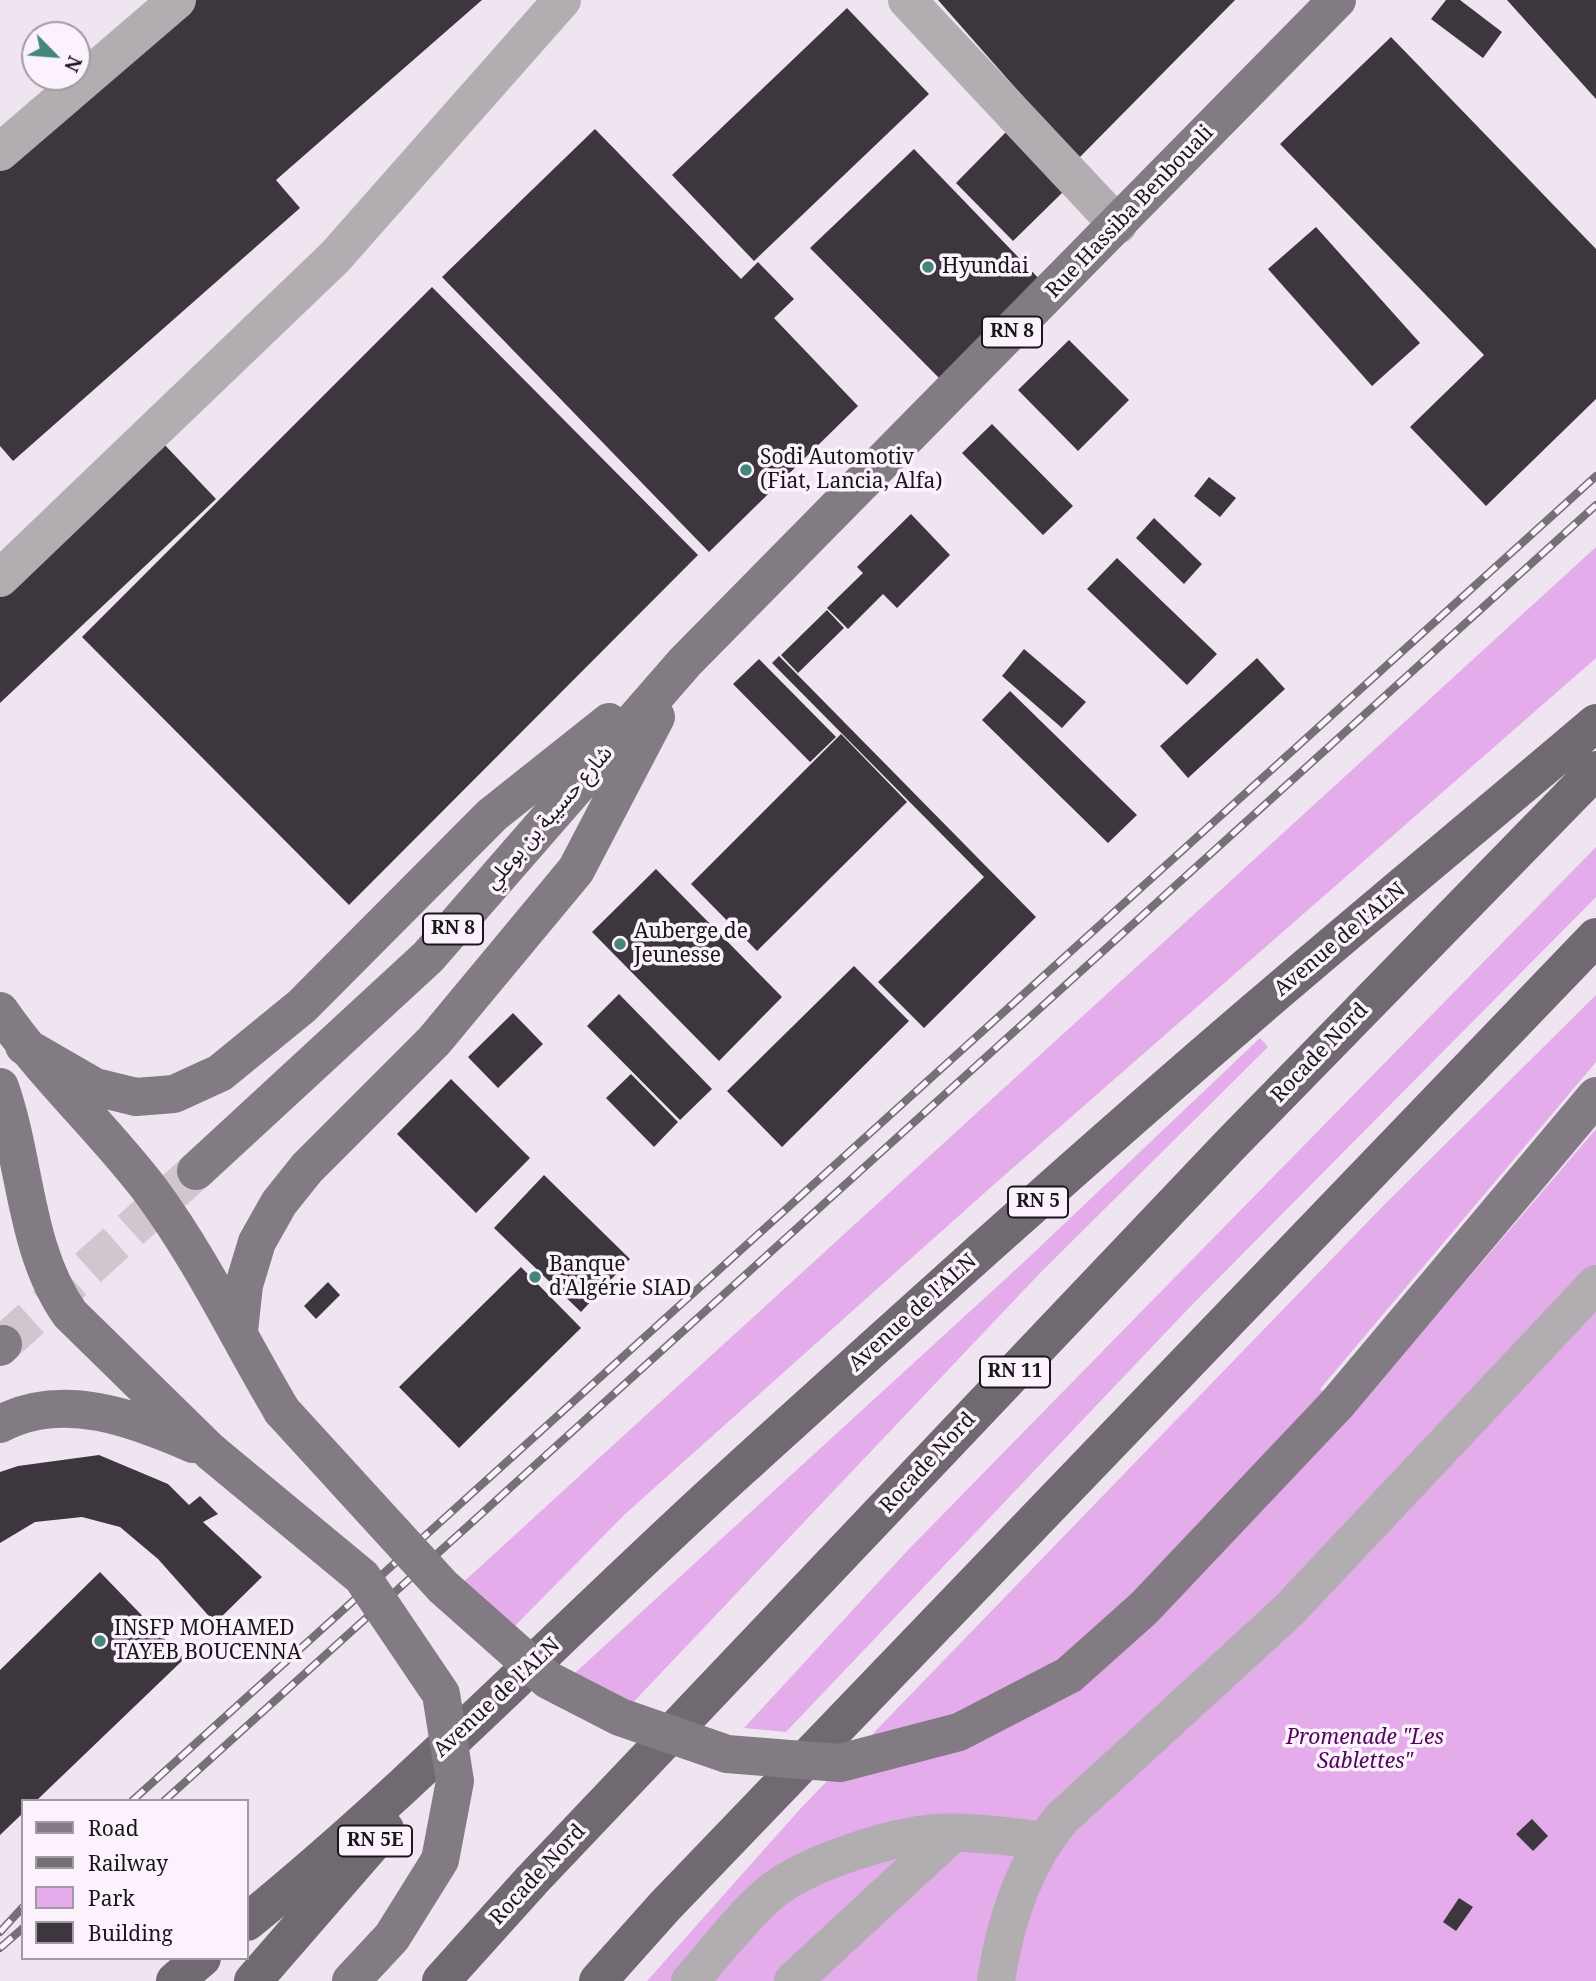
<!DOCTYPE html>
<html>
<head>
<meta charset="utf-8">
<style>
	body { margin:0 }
	#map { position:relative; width:1596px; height:1981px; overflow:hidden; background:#efe5f0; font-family:"Noto Serif",serif }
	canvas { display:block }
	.legend { position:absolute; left:21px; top:1799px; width:228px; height:161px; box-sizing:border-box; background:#fcf2fd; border:2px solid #a29aa3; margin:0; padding:9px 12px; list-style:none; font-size:21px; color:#1a171b }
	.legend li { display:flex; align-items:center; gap:14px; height:35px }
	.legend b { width:35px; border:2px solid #a29aa3 }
	.north { position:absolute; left:21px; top:21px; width:70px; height:70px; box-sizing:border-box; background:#fcf2fd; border:2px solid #a29aa3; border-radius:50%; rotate:115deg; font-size:19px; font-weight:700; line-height:28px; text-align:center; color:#1a171b }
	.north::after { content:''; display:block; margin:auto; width:24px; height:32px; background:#448677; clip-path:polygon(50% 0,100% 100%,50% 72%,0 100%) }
</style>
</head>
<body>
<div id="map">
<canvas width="1596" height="1981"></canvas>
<ul class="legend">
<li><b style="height:9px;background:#827b83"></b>Road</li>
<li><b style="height:9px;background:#756f76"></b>Railway</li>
<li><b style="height:19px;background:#e5acec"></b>Park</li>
<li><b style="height:19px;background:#3d363e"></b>Building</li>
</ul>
<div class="north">N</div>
</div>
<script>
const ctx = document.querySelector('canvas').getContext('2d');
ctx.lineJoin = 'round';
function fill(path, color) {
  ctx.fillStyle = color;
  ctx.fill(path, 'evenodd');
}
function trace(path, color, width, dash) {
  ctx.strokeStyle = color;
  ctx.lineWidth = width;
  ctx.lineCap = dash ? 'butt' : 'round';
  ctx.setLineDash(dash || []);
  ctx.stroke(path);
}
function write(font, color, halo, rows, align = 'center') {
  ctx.font = font + ' "Noto Serif","Noto Sans Arabic",serif';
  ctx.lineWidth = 7;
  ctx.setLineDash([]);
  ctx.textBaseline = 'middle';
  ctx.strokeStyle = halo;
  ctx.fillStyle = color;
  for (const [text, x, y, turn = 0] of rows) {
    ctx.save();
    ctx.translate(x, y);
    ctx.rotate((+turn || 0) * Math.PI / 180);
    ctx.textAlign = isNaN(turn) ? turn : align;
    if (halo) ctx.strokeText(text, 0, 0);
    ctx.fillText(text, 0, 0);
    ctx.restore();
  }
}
const green = new Path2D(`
	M1596 547V658L990 1188 624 1515 510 1631 459 1586Z
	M1596 847V897L1189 1308 786 1732 744 1728 908 1550Z
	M1596 995V1062L1320 1389 1351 1415 1596 1129V1981H647L801 1808 1384 1205Z
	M1260 1038 1268 1047 1041 1272 625 1711 565 1682 1025 1261Z`);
const building = new Path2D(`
	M193 0H482L276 180 300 208 13 461 0 446V169Z
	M938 0H1235L1078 159Z
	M1446 0H1460L1502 32 1483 58 1431 19Z
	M1507 0H1596V99Z
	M847 8 929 94 754 261 672 175Z
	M1391 37 1596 249V399L1486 506 1410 427 1484 355 1280 144Z
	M595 129 741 279 758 262 794 299 774 318 858 406 709 552 442 277Z
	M1006 132 1064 191 1013 241 956 183Z
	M914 149 1046 286 946 385 810 248Z
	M1316 227 1420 343 1372 386 1268 269Z
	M432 287 698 555 349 905 82 637Z
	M1069 340 1129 400 1078 451 1018 390Z
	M992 424 1073 506 1043 535 962 453Z
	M162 442 216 499 0 703V596Z
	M1209 477 1236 498 1220 517 1194 496Z
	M911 514 950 555 897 608 883 594 848 629 827 608 863 573 857 567Z
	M1154 518 1202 564 1184 584 1136 538Z
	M1117 558 1217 654 1187 685 1087 589Z
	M827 610 844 628 798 673 781 655Z
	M1024 649 1086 702 1062 728 1002 676Z
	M779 656 1036 917 924 1028 878 982 984 877 772 663Z
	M1257 658 1285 689 1188 778 1160 746Z
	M759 659 836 737 810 762 733 684Z
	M1010 691 1137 815 1108 843 982 720Z
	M841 734 907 802 757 951 691 884Z
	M656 869 782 997 719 1061 592 932Z
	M854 966 909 1021 782 1147 727 1091Z
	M619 994 712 1089 680 1120 587 1026Z
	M513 1013 543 1044 498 1088 468 1057Z
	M631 1074 678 1122 654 1147 606 1098Z
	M451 1079 530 1158 476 1213 397 1134Z
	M544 1175 630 1259 581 1312 494 1228Z
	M521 1267 581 1328 459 1448 399 1387Z
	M328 1282 340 1295 316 1319 304 1306Z
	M99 1455 168 1484 189 1505 200 1496 218 1514 203 1522 262 1577 215 1623 158 1559 120 1527 82 1517 35 1522 0 1543V1472L18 1466Z
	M100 1572 184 1659 36 1801H23V1813L0 1835V1670Z
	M1532 1819 1548 1836 1533 1851 1516 1834Z
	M1459 1898 1473 1907 1456 1931 1443 1922Z`);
const majorTunnel = new Path2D(`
	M3 1344 196 1171`);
const minor = new Path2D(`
	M907 0 1118 225
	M0 152 177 0
	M0 578 335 257 562 0
	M690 1981C716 1952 740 1919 769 1894 803 1864 892 1836 937 1833 972 1831 1009 1837 1043 1840
	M793 1981 953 1833
	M996 1981C1005 1922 1023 1864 1062 1818L1288 1611 1596 1284`);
const major = new Path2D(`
	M0 1011C45 1076 103 1128 151 1191 202 1260 238 1337 282 1411
	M24 1046 95 1087 136 1097 174 1094 220 1073 302 1006 492 815 609 722
	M0 1087C26 1161 24 1249 70 1314L211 1452
	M196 1171 428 957 685 662 1337 0
	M239 1331 244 1285 257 1242 279 1203 307 1168 434 1041 576 870 656 717
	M0 1347 3 1344
	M1337 1404 1596 1096
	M0 1424C63 1391 133 1418 193 1444`);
const highway = new Path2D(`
	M247 1922C420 1781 575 1618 741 1468 911 1314 1082 1159 1256 1010 1369 913 1483 819 1596 723
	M175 1981 202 1958
	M253 1981 385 1829
	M441 1981 532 1880 1231 1144 1596 770
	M598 1981 665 1906 1596 937`);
const rail = new Path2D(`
	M132 1801 1596 476
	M164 1801 1596 505
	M0 1932 23 1907
	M0 1948 23 1928`);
const majorBridge = new Path2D(`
	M282 1411 443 1587 548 1680 620 1717 727 1754 840 1763 959 1732 1069 1675 1144 1608 1337 1404
	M211 1452 362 1577 441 1694 455 1781 440 1860 392 1937 351 1981`);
const markers = [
	[928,267,7,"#448677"],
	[746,470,7,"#448677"],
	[620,944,7,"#448677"],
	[535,1277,7,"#448677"],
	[100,1641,7,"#448677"]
];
const shields = [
	[1012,332,60],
	[453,929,60],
	[1038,1202,60],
	[1015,1372,70],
	[375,1841,74]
];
const shieldNames = [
	["RN 8",1012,332],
	["RN 8",453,929],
	["RN 5",1038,1202],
	["RN 11",1015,1372],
	["RN 5E",375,1841]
];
const streetNames = [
	["Rue Hassiba Benbouali",1130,212,-46],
	["شارع حسيبة بن بوعلي",549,818,-49],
	["Avenue de l'ALN",1340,940,-40],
	["Rocade Nord",1320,1053,-46],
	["Avenue de l'ALN",913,1313,-42],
	["Rocade Nord",928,1463,-47],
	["Avenue de l'ALN",497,1698,-43],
	["Rocade Nord",538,1875,-47]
];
const poiNames = [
	["Hyundai",942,267],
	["Sodi Automotiv",760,458],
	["(Fiat, Lancia, Alfa)",760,482],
	["Auberge de",634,932],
	["Jeunesse",634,956],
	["Banque",549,1265],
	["d'Algérie SIAD",549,1289],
	["INSFP MOHAMED",114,1629],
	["TAYEB BOUCENNA",114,1653]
];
const parkNames = [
	["Promenade \"Les",1365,1738],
	["Sablettes\"",1365,1762]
];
fill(green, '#e5acec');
fill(building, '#3d363e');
trace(majorTunnel, '#cfc6d0', 38, [38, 19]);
trace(minor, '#b1adb1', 38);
trace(major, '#827b83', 38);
trace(highway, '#716972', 38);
trace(rail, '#756f76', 8);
trace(rail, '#fcf2fd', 5, [16]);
trace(majorBridge, '#827b83', 38);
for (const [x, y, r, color] of markers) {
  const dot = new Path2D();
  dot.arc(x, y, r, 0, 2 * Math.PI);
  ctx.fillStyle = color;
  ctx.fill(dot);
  trace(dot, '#fcf2fd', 2.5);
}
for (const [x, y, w] of shields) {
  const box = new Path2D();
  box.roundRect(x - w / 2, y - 15.5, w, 31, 5);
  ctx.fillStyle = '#fcf2fd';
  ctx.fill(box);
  trace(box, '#1a171b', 2);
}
write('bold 19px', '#1a171b', null, shieldNames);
write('21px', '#1a171b', '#fcf2fd', streetNames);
write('21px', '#1a171b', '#fcf2fd', poiNames, 'left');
write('italic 21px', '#4f0758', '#fcf2fd', parkNames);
</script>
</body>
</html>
